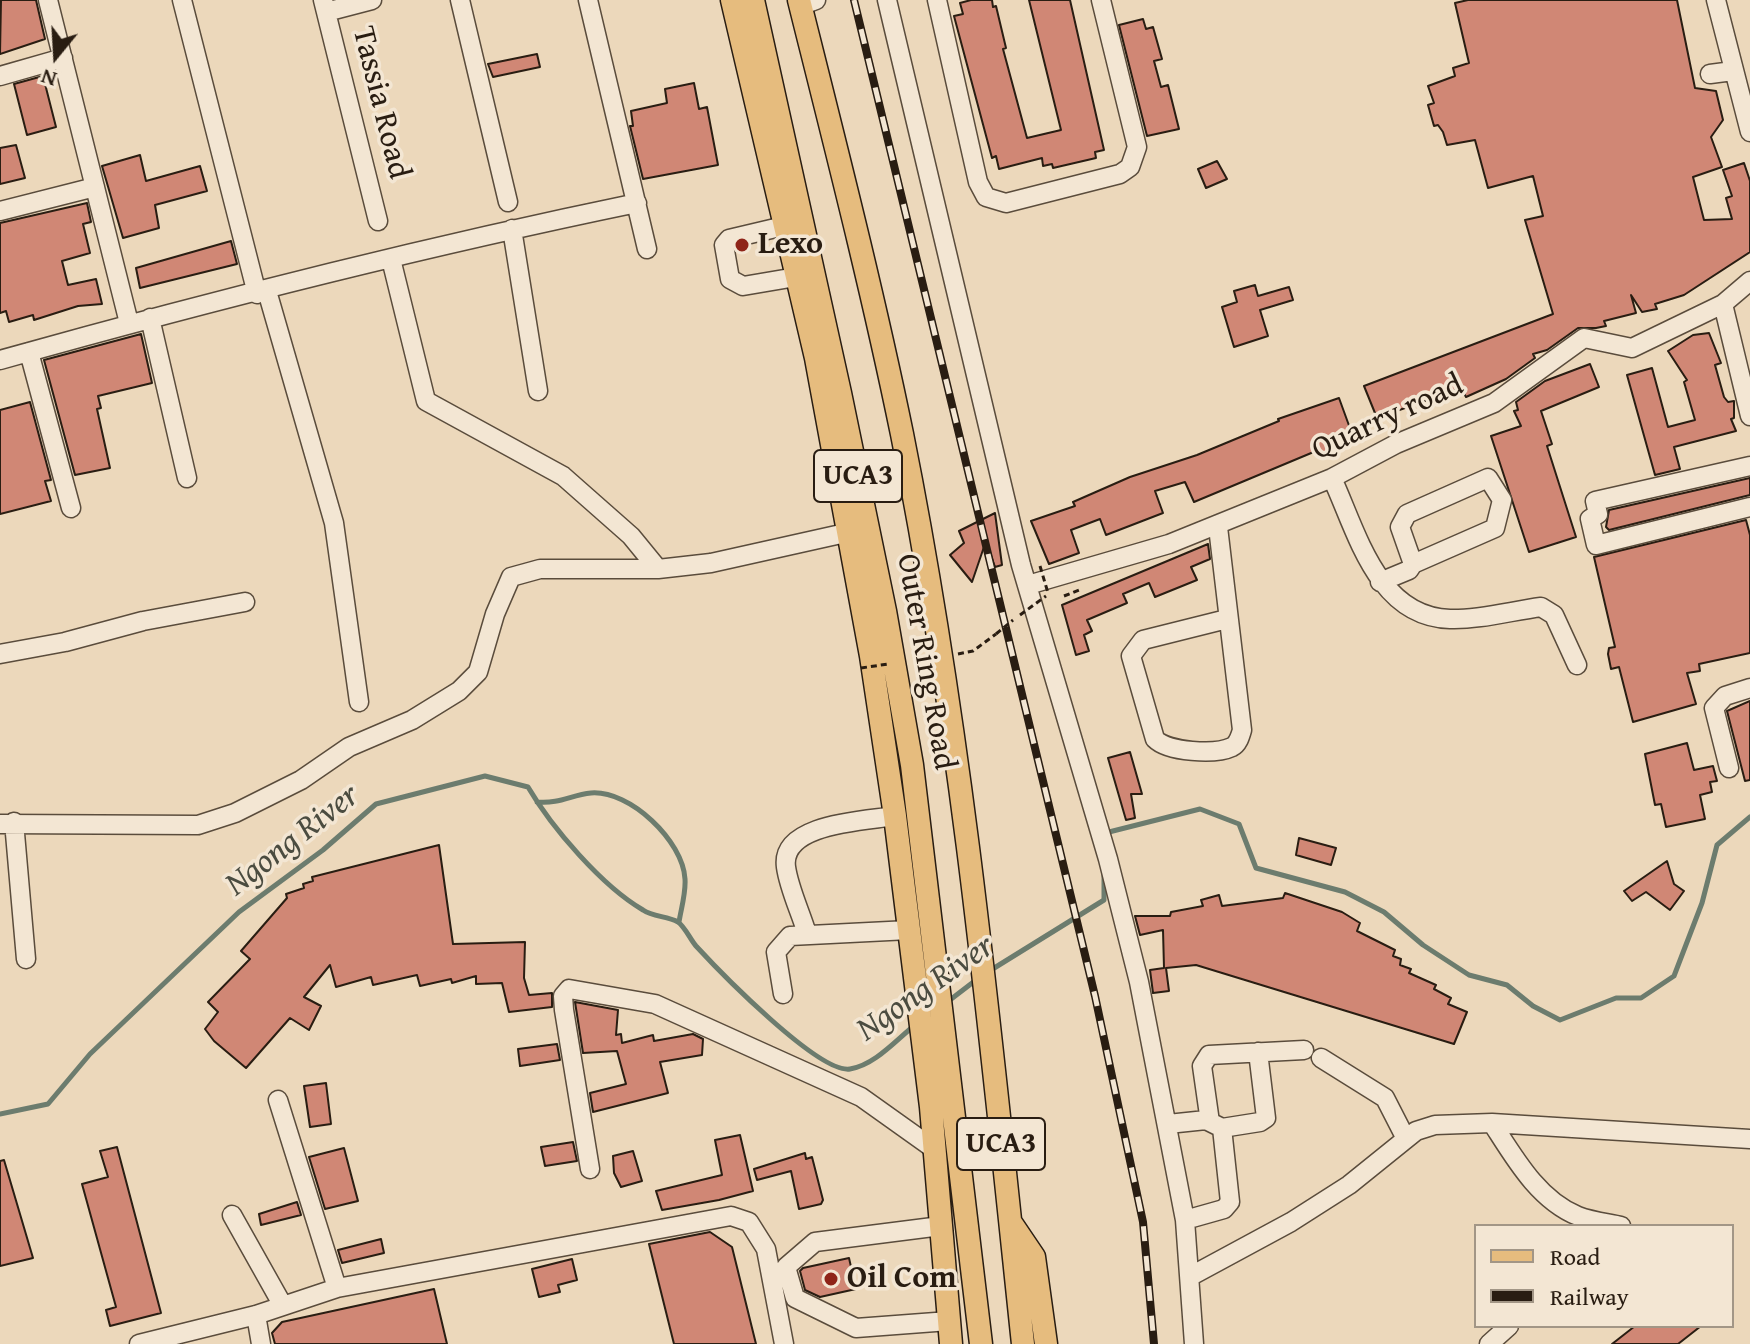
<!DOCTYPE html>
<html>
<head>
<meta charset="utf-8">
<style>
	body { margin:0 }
	#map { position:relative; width:1750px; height:1344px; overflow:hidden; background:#ecd8bb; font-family:"Gentium Book Plus",serif }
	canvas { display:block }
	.legend { position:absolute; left:1474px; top:1224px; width:260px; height:104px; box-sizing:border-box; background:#f3e6d3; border:2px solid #a29686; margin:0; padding:10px 14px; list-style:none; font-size:24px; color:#291d12 }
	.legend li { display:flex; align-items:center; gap:16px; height:40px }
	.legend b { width:40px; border:2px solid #a29686 }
	.north { position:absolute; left:16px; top:16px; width:80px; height:80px; -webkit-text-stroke:6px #f3e6d3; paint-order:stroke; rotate:198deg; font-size:22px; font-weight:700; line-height:32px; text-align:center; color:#291d12 }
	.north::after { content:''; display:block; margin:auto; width:28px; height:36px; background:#291d12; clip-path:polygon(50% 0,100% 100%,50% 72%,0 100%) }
</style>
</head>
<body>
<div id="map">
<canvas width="1750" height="1344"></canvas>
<ul class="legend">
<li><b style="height:10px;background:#e6bc7e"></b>Road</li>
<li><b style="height:10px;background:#291d12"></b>Railway</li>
</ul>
<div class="north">N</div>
</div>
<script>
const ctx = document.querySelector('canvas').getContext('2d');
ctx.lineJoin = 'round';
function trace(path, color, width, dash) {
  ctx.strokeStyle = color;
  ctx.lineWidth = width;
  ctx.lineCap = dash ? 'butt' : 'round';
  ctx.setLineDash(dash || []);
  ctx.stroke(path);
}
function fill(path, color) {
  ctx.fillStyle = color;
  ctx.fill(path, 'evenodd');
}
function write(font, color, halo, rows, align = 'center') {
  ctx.font = font + ' "Gentium Book Plus",serif';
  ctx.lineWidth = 7;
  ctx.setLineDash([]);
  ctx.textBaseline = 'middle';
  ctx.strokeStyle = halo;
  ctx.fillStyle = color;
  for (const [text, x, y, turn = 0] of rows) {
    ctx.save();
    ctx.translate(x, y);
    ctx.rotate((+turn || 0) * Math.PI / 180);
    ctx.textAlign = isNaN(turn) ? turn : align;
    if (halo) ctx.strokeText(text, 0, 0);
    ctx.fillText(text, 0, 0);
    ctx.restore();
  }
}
const stream = new Path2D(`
	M537 802C560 804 571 795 591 793 630 790 683 841 685 879 686 893 681 909 679 922
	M1105 833 1200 809 1239 824 1256 868 1345 892 1384 912 1423 945 1469 975 1507 985 1533 1006 1560 1020 1616 998H1641L1674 976 1702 903 1717 845 1750 817
	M991 970 1104 900V875
	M946 1003 976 980
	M0 1114 48 1104 90 1054 239 912 323 850 376 804 485 776 528 787C552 828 602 886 643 910 653 917 667 916 678 922 685 927 690 939 696 946 719 971 819 1074 850 1069 875 1065 896 1040 915 1025`);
const building = new Path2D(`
	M1 0H36L45 39 0 54Z
	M971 0H992L993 7 996 6 1006 48 1003 49 1027 138 1061 130 1029 0H1070L1104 150 1095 152 1096 158 1053 168 1052 164 1043 166 1042 158 999 169 996 156 992 158 954 16 963 14 960 3Z
	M1468 0H1677L1695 88 1716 91 1723 120 1711 137 1722 167 1693 177 1704 220 1732 219 1726 198 1732 196 1723 170 1744 163 1750 181V252L1684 295 1655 304 1657 309 1642 312 1631 295 1636 313 1604 321 1606 326 1596 328H1578L1547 350 1533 354 1535 358 1506 379 1466 397 1461 388 1377 418 1364 386 1553 314 1525 220 1543 216 1533 176 1488 188 1475 140 1447 145 1443 132 1438 125 1434 126 1428 105 1434 103 1428 86 1455 76 1453 68 1469 63 1455 3Z
	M1143 19 1146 29 1153 27 1162 59 1154 61 1161 87 1168 85 1179 129 1147 136 1119 25Z
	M537 54 540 67 493 77 488 64Z
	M43 76 56 127 27 135 14 84Z
	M694 83 699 109 707 107 718 165 643 179 630 126H633L631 111 667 103 665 89Z
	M16 145 25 178 0 184V148Z
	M140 155 146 181 200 166 207 191 155 205 159 228 123 238 102 166Z
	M1217 161 1227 179 1206 188 1198 169Z
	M87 203 91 222 83 224 90 253 62 261 68 285 96 279 102 304 78 306 34 320 33 315 9 322 6 311 0 313V223Z
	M231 241 237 264 140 288 136 268Z
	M1255 285 1258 296 1289 287 1293 300 1260 310 1268 336 1234 347 1222 307 1237 302 1234 291Z
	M1709 333 1721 363 1715 365 1724 397 1728 402 1734 401V418L1731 419 1736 431 1674 447 1680 469 1655 475 1627 375 1652 368 1668 427 1695 420 1684 382 1687 380 1668 351 1693 335Z
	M141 334 152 383 98 396 101 408 97 409 110 468 75 475 44 360Z
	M1590 364 1599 387 1541 411 1552 444 1547 446 1576 537 1529 552 1491 436 1521 426 1514 411 1518 410 1516 402 1545 381Z
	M1339 398 1355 442 1318 457 1316 451 1194 502 1185 482 1155 491 1163 513 1106 535 1100 519 1071 530 1079 553 1049 564 1031 521 1075 506 1073 502 1130 477 1197 455 1279 421 1278 419Z
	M30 402 51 480 45 481 51 501 0 514V410Z
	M1750 478V495L1609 530 1606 527 1609 510Z
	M995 513 1002 565 995 567 986 541 972 582 950 555 964 543 959 531Z
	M1746 520 1750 535V653L1699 664 1700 671 1687 673 1696 704 1633 722 1619 667 1611 669 1608 654 1609 648 1615 647 1594 557Z
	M1208 544 1210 559 1191 567 1197 580 1155 597 1149 583 1123 594 1127 603 1087 620 1092 631 1084 635 1089 651 1076 655 1062 605Z
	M1750 701V780L1745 781 1727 711Z
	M1687 743 1694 770 1713 766 1717 781 1710 782 1712 792 1700 795 1705 819 1666 827 1661 804 1655 805 1645 754Z
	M1130 752 1142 794H1131L1135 818 1126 820 1108 758Z
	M1299 838 1336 848 1331 865 1296 855Z
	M439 845 453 944 525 942 524 978 529 995 552 993V1007L509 1012 502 983 476 984V976L452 983 451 979 420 986 417 975 373 985 371 977 336 987 330 965 304 997 321 1006 309 1030 290 1018 246 1068 214 1041 205 1029 218 1012 208 1002 250 959 241 951 287 898 286 894 304 888 303 884 313 881 312 877Z
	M1667 861 1674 884 1684 891 1670 910 1646 892 1632 901 1624 891Z
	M1285 893 1342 912 1360 923 1357 931 1395 950 1393 956 1401 959 1400 965 1411 969 1409 973 1436 985 1434 989 1451 998 1448 1004 1467 1012 1454 1044 1196 965 1166 968 1169 991 1153 993 1150 970 1164 968 1163 930 1140 935 1135 916H1170L1171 912 1203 906 1201 900 1219 895 1222 906 1283 898Z
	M575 1002 618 1010 616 1035 621 1034 622 1043 653 1035 654 1041 693 1034 703 1039 702 1055 660 1062 668 1093 593 1112 590 1093 626 1084 617 1051 583 1053Z
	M557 1044 560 1060 520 1066 518 1049Z
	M326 1083 331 1124 310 1127 304 1086Z
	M740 1135 753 1191 719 1200 662 1210 656 1191 722 1175 715 1140Z
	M573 1142 577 1161 545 1166 541 1147Z
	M117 1147 161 1313 110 1326 106 1310 116 1307 82 1184 108 1177 100 1151Z
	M344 1148 358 1201 325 1209 309 1157Z
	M633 1151 642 1181 621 1187 614 1173 613 1156Z
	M805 1153 806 1159 812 1157 823 1200 821 1204 799 1209 791 1171 757 1180 754 1169Z
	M4 1160 33 1258 0 1266V1161Z
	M297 1202 301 1215 261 1225 259 1214Z
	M710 1232 732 1247 756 1344H674L649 1244Z
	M381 1239 384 1253 342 1263 338 1250Z
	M849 1258 856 1289 820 1297 805 1290 800 1271 803 1268Z
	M572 1259 577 1280 558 1285 560 1292 539 1297 532 1269Z
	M434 1289 447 1344H275L272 1333 282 1322Z
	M1635 1326H1701L1678 1344H1612Z`);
const path = new Path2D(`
	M1064 596 1079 590
	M958 654 973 651 996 634`);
const minor = new Path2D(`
	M48 0 129 323
	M182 0 257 294
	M323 0 378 221
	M460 0 508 202
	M588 0 647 249
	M887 0 1021 565 1108 859 1139 982 1185 1220 1194 1344
	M937 0 978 182 986 197 1006 203 1120 174 1130 167 1137 147 1101 0
	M1716 0 1750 132
	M800 6 816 0
	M326 12 372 0
	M1710 74 1733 71
	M0 76 63 58
	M0 211 95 187
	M784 226 729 239 724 245 730 279 743 286 796 277
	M512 229 538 391
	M391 259 426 401 563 476 631 536 658 569 711 563 850 532
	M267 291 334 523 359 702
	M1723 304 1750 416
	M150 318 187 478
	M29 352 71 508
	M0 360C210 301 424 247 637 203
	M1750 466 1595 501 1598 514 1590 519 1596 545 1750 507
	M1332 478C1357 532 1377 617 1450 619 1479 620 1511 611 1541 607L1554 615 1577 665
	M1218 527 1242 730C1240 737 1238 744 1232 747 1215 755 1168 752 1155 739L1131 656 1143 640 1227 619
	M1380 582 1409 570 1413 564 1400 527 1407 514 1488 478 1502 500 1495 528 1413 564
	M1028 585 1169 544 1332 478 1396 444 1494 403 1584 338 1632 348 1723 304 1750 281
	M0 654 65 642 143 621 245 602
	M1729 768 1714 708 1725 696 1750 688
	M14 822 26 959
	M0 824 198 825 235 813 301 780 349 747 412 720 459 691 478 672 495 614 511 577 540 569H658
	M807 934C801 913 789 889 786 867 780 823 865 821 895 816
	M783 994 776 952 790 936 909 930
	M1321 1058 1385 1098 1406 1139
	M278 1100 337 1288
	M1210 1122 1202 1066 1209 1055 1304 1050
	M1492 1123C1514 1157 1538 1200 1578 1216 1591 1221 1607 1223 1621 1226
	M1168 1124 1206 1120 1222 1128 1230 1202 1224 1209 1185 1220
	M1222 1128 1260 1122 1266 1118 1258 1052
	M590 1169 564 1010 563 996 569 989 655 1004 861 1097 934 1149
	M232 1215 282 1304
	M941 1226 815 1242 786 1267 795 1298 856 1328 949 1321
	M1191 1276 1291 1222 1349 1185 1416 1131 1435 1125 1492 1123 1750 1139
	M256 1315 261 1344
	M139 1344 256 1315 337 1288 731 1216 749 1222 766 1249 784 1344
	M1489 1344 1509 1326`);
const major = new Path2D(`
	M732 0 816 358 871 656 895 816 931 1107 951 1344
	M753 0 840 393 885 611 912 765 981 1344
	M799 0C835 144 872 288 902 434 962 734 991 1040 1023 1344
	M1011 1223 1034 1257 1046 1344`);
const rail = new Path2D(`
	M854 0 1095 996 1143 1222 1154 1344`);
const pathBridge = new Path2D(`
	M1040 566 1048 593
	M1020 615 1046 596
	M996 634 1013 620
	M861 668 888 664`);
const markers = [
	[742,245,8,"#8f2418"],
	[831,1279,8,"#8f2418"]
];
const shields = [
	[858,476,88],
	[1001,1144,88]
];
const shieldNames = [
	["UCA3",858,476],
	["UCA3",1001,1144]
];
const streetNames = [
	["Tassia Road",380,103,76],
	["Quarry road",1388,418,-25],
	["Outer Ring Road",925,662,80]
];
const poiNames = [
	["Lexo",758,245],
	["Oil Com",847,1279]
];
const waterNames = [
	["Ngong River",293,841,-38],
	["Ngong River",926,989,-35]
];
trace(stream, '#6c7c6e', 5);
fill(building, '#d08775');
trace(building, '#291d12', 2);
trace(minor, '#5a4c3c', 21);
trace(major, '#291d12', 25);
trace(path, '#291d12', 3, [6, 4]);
trace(minor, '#f3e6d3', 18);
trace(major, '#e6bc7e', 22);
trace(rail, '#291d12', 8);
trace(rail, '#f3e6d3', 5, [15]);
trace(pathBridge, '#291d12', 3, [6, 4]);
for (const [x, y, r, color] of markers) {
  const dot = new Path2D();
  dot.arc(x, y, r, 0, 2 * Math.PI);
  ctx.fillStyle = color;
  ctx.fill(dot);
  trace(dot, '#f3e6d3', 3);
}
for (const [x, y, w] of shields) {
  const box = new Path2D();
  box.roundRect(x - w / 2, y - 26, w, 52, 6);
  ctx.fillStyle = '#f3e6d3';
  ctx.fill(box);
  trace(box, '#291d12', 2);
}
write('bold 30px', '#291d12', null, shieldNames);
write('32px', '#291d12', '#f3e6d3', streetNames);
write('bold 32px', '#291d12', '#f3e6d3', poiNames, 'left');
write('italic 34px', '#4b4c40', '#f3e6d3', waterNames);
</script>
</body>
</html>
